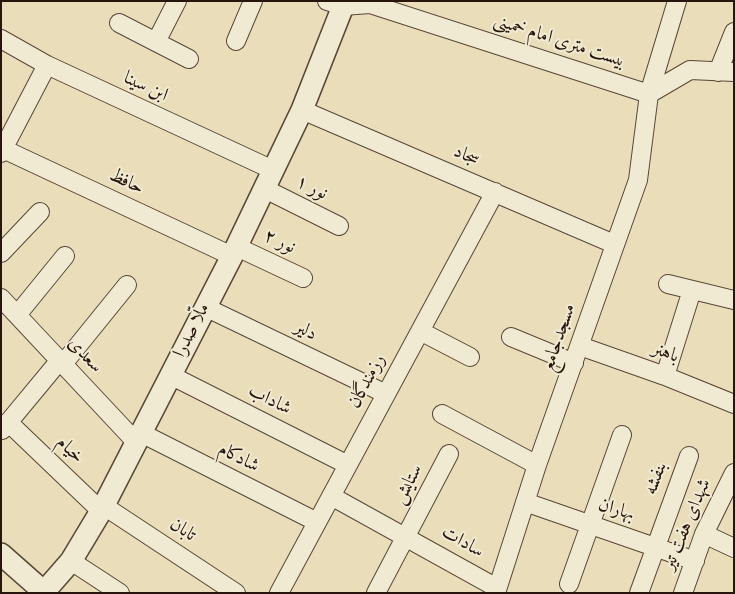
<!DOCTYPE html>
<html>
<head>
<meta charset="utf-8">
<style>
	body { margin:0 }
	#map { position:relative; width:735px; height:594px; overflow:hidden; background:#e9deb9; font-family:Vollkorn,serif }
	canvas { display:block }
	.frame { position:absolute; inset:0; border:2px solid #27140b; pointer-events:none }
</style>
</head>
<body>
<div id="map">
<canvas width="735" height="594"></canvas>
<div class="frame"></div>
</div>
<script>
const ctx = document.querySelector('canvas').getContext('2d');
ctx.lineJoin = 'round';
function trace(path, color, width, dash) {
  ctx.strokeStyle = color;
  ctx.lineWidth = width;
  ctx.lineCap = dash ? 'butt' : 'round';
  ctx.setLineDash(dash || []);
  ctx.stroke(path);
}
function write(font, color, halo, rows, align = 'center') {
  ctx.font = font + ' Vollkorn,Amiri,serif';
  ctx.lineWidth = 4;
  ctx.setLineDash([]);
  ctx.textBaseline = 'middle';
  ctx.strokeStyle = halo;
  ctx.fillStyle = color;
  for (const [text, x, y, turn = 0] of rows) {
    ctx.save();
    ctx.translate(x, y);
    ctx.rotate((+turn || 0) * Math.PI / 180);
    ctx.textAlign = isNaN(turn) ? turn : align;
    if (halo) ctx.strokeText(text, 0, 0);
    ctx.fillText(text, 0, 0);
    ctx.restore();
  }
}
const minor = new Path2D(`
	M327 1 343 6 370 4 367 1
	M370 4 649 94
	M119 23 189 59
	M1 39 47 65 273 170
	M236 41 253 1
	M156 42 177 1
	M718 72 734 32
	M649 94 690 70 734 72
	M302 110 614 244
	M1 148 232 256
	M1 153 47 65
	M265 189 339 226
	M237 247 303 278
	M1 253 40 212
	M668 284 734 300
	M1 298 136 442
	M205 307 386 394
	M17 315 65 256
	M420 331 470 357
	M511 337 574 363
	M580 346 665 376 734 404
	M63 364 127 285
	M170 375 348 465
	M665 376 692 290
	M442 414 537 465
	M8 422 101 511
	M2 430 60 360
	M141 433 317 522
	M331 496 497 588
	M525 502 695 561
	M104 506 236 593
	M704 534 734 548
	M71 561 120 593
	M569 584 622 435
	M279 593 495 192
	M376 593 449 454
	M496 593 537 465 638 180 649 94 677 1
	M639 593 689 456
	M683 593 704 534 734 473`);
const tertiary = new Path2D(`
	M1 554 44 592 71 561 101 511 232 256 302 110 345 1`);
const streetNames = [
	["بیست متری امام خمینی",559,42,18],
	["ابن سینا",145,88,25],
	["سجاد",466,157,23],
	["حافظ",126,183,25],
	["نور ۱",311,189,26],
	["نور ۲",279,243,25],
	["ملّا صدرا",193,331,-63],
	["دلیر",305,332,26],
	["مسجدجامع",560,338,-71],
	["باهنر",665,354,20],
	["سعدی",84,356,47],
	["رزمندگان",368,382,-62],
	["شاداب",269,401,27],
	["خیام",69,451,44],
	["شادکام",238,459,27],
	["بنفشه",657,479,-70],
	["ستایش",409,485,-62],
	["بهاران",616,511,17],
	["شهدای هفت تیر",688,525,-67],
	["تابان",182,531,33],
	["سادات",462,543,30]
];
trace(minor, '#584636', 20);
trace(tertiary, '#584636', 24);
trace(minor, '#f1ead2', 18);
trace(tertiary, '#f1ead2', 21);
write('19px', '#27140b', '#f1ead2', streetNames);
</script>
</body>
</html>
